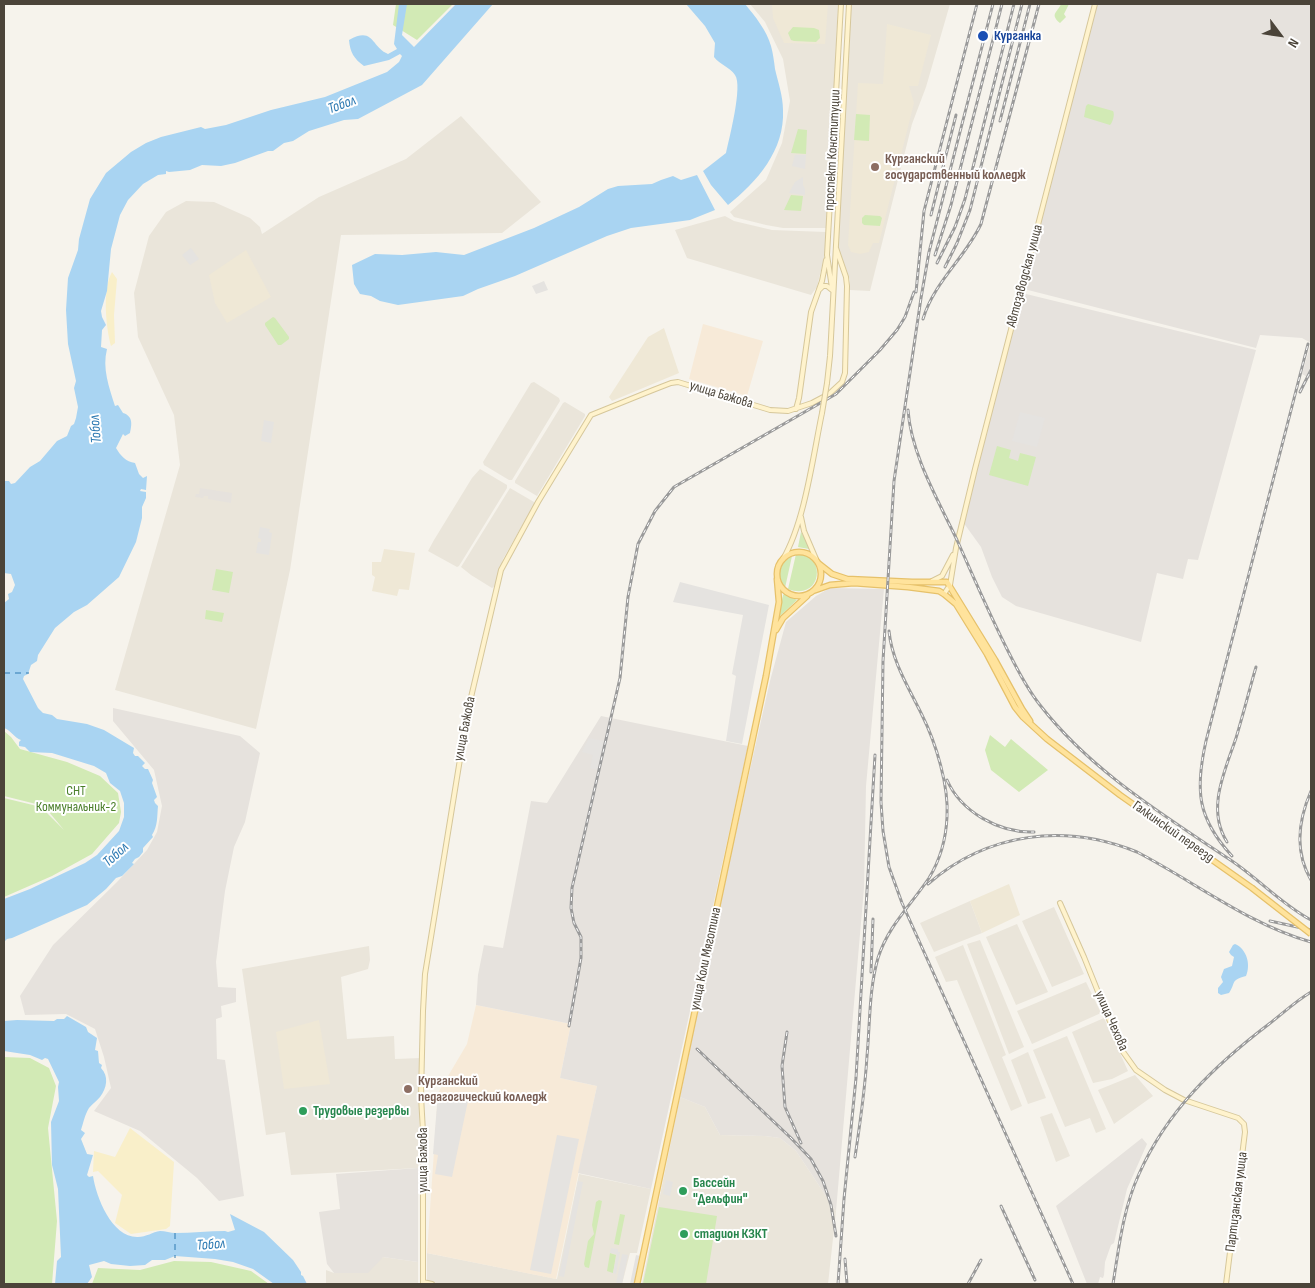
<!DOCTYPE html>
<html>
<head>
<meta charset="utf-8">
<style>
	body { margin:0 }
	#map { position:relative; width:1315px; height:1288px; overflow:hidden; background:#f6f3ec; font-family:"Sofia Sans Condensed",sans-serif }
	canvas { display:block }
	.frame { position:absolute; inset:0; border:5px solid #4b4439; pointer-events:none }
	.north { position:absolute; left:1255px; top:10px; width:50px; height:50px; -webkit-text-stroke:4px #fff; paint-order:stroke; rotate:121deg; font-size:14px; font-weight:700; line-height:20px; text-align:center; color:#4b4439 }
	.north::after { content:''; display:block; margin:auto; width:18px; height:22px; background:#4b4439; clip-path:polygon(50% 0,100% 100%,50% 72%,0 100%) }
</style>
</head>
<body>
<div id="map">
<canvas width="1315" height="1288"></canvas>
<div class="frame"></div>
<div class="north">N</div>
</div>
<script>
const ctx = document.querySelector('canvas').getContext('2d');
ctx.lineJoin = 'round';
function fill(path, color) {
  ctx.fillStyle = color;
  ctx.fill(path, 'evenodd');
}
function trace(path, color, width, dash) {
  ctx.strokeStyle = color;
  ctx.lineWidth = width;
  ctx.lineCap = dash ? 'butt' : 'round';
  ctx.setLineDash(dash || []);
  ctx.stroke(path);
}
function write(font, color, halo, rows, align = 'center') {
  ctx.font = font + ' "Sofia Sans Condensed",sans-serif';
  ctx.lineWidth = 4;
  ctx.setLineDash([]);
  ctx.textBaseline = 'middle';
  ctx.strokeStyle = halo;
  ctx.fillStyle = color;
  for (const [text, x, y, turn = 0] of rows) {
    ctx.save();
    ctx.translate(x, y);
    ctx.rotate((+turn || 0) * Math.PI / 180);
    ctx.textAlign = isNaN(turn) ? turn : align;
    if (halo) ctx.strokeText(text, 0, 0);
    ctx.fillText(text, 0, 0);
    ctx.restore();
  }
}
const residential = new Path2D(`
	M750 4H838L827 228H783L766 225 734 217 730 212 766 180 782 143 790 101 783 59 765 22Z
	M851 4H950L926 87 912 124 870 291 850 290V280L838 247Z
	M461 116 541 202 502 233 341 235 290 570 256 729 115 690 180 465 174 415 138 337 134 293 149 236 166 212 186 201 214 202 250 218 260 227 262 234 319 197 406 159Z
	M725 216 734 221 772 230 826 232 825 253 817 287 811 295 687 258 675 230Z
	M534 382 559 398 560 401 512 480H509L484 465 483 462 531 383Z
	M565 402 585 414V416L537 496 515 483V481L563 403Z
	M480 469 507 485V488L459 566 457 567 428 551 434 540 472 478Z
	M510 488 534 502V505L503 559 495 586 492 588 471 575 461 567Z
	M970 901 982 933 934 952 920 923Z
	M1054 907 1084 974 1052 987 1022 921Z
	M1017 924 1048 992 1016 1005 986 937Z
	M980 940 1024 1047 1009 1054 967 944Z
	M963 945 1006 1055 1002 1057 1022 1106 1011 1111 957 980 946 982 935 957Z
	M369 946 370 960 368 969 341 977 347 1039 394 1036 395 1059 421 1058 418 1168 291 1175 285 1132 266 1135 242 969Z
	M1086 982 1101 1013 1032 1044 1017 1011Z
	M1104 1018 1128 1071 1112 1079 1093 1083 1072 1032Z
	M1067 1036 1106 1129 1096 1133 1090 1118 1065 1127 1033 1050Z
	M1028 1052 1046 1098 1028 1104 1011 1060Z
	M1135 1075 1153 1096 1114 1124 1098 1090Z
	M680 1097 705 1107 720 1135 765 1136 780 1138 796 1151 836 1211 828 1284H642Z
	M1052 1113 1070 1156 1056 1162 1040 1117Z
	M579 1174 651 1189 637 1253H630L622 1284H427V1253L557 1279Z
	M383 1257 418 1262V1284H326V1270L334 1273Z`);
const commercial = new Path2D(`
	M703 324 763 341 747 396 689 379Z
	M476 1005 571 1024 560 1078 597 1086 556 1279 427 1253 438 1093 467 1044Z`);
const industrial = new Path2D(`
	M1096 4H1311V343L1302 338 1260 335 1256 348 1024 289Z
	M1022 293 1256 350 1198 560 1188 559 1183 579 1157 573 1141 642 1016 606 1002 597 992 577 981 547 963 522Z
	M1311 343V379L1302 374Z
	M200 488 232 493 231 503 208 499V496H204L203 498 195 497 196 494H199Z
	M830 588 884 589 866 786 864 888 836 1211 796 1151 780 1138 765 1136 720 1135 705 1107 680 1097 721 898 770 681 786 622 816 596Z
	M113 708 240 736 260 753 245 822 234 847 225 891 216 962 218 987 236 988V1002L221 1006 222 1017 216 1019 217 1059 225 1060 244 1196 219 1201 197 1178 140 1131 94 1111 111 1088 104 1057 95 1029 66 1014 25 1015 20 996 53 945 117 882 147 850 157 832 162 806 154 770 113 721Z
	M601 716 748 746 651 1189 578 1173 597 1086 560 1078 571 1024 476 1005 478 975 484 945 503 948 531 801 547 803Z
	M1142 1138 1147 1144 1127 1189 1114 1243 1111 1245 1105 1262 1104 1275 1103 1278 1100 1277 1098 1284H1087L1056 1206Z
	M418 1168V1262L383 1257 368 1273H334L327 1264 319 1212 340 1209 336 1174Z`);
const education = new Path2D(`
	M772 4H828L825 44 784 43 773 18Z
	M887 24 931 35 918 86H909L914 103 879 243H873L869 252 860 254 851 252 848 245 858 83 883 84Z
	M246 250 271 297 227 323 215 303 209 275Z
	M664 328 679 373 612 401 609 397 648 337Z
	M384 549 415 553 409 590 399 589 397 596 372 591 375 577 372 575V562H381Z
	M1009 884 1020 915 982 933 970 901Z
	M319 1020 330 1084 284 1089 276 1032Z`);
const green = new Path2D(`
	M396 4H453L417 40 393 25Z
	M1061 4H1069L1064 14 1066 17 1060 23C1049 14 1058 12 1061 4Z
	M793 27 814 28 819 30 820 38 816 42 794 41 791 40 788 33Z
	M1088 104 1113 111C1115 114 1113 122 1110 125L1084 117 1086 106Z
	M856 114 870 115 869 141 854 140Z
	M798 129 807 130 806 154 791 153Z
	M791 195 803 196 801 211 784 210Z
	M865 215 880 216 882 218 880 226 864 225 862 223V218Z
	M273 317 275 318 289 337V339L281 345H278L265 325V323Z
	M997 446 1011 450 1009 458 1018 461 1020 453 1036 457 1028 486 989 475Z
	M801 532 809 546V549L798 547Z
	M796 554C827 552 823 602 788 589Z
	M792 556 785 588C776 576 779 563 792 556Z
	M216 569 233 572 229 593 212 590Z
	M784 594 797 600 778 618 783 595Z
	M206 610 224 613 222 622 205 619Z
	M4 731 11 737 20 749 67 762 100 776 118 793 121 812 119 823 92 854 52 876 4 897V798L41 807 64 830 44 806 4 796Z
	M990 735 1005 747 1011 739 1048 770 1019 792 991 770 985 750Z
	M4 1057 30 1058 49 1068 56 1086 48 1128 57 1221 52 1284H4Z
	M599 1200 602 1201 589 1268 585 1267 584 1264 588 1241 594 1234 592 1225 596 1202Z
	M659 1207 717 1216 706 1284H643Z
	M620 1214 625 1215 619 1245 614 1244Z
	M610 1253 616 1255 613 1273 607 1271Z
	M174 1261 211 1262 251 1271 269 1284H92L98 1268 140 1270Z`);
const sand = new Path2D(`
	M112 272 117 279 114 315 115 343 111 346C106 328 102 289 112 272Z
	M130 1128 174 1162 170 1226 166 1229 131 1234 115 1223 122 1195 98 1171 93 1172 94 1151 115 1157Z`);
const parking = new Path2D(`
	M795 155H806L805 169 792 166Z
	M803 177V185L805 189V195L789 193 795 182Z
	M191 248 199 259 190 265 182 255Z
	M544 281 548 290 536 294 532 286Z
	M1020 412 1045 418 1037 447 1012 441Z
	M264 420 274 422 271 443 261 441Z
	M260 527 270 529 269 532 272 533 269 555 256 553 258 542H261V539L258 538Z
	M680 582 769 605 742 744 726 741 736 676 732 674 743 615 673 602Z
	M589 738 604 741 598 770 590 768 593 755 582 752Z
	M438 1093 469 1096 452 1177 435 1174 438 1155 433 1154Z
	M392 1106H405V1118H393Z
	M557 1135 579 1139 551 1274 530 1270Z
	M666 1180 673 1182 670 1196 663 1194Z
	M578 1181 583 1182 564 1277 559 1276Z
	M611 1248 618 1249V1252H620L616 1274 613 1273 617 1254 610 1253Z
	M622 1254 628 1255 622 1284H616Z
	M636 1255 640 1256 634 1284H630Z`);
const water = new Path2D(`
	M399 4H407L402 35 414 47 456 4H493L422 85 358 119 344 120 309 131 293 141 284 143 273 151H268L235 163 221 166 202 165 190 170 169 172 166 171V174L158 175 143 184 128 200 120 215 111 249 107 291 101 311 102 317 106 325 102 330 101 347 107 349C102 368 109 387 115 406L118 405 123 413C133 416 132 424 130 433L125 436 123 434 116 448C120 455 126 462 135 463L139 474 143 478 147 476 146 490 141 489 140 491 146 492V498L142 507V518L136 542 119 577 87 605 74 612 55 628 38 655 37 661 31 665 28 674 24 676 23 679 38 708 43 713 52 715 57 719 87 724 104 730 134 748 133 753 135 756H138L145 763 142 766 145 769H148L153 780 152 783 157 797 154 800 155 803 158 806C157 816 158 826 152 835L153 837 143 848V852L139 857 135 859 132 863 134 864 122 876 116 878 106 889 87 905 12 938 7 939 4 942V899L30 889 85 863 97 855 119 831 124 817V803L120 791 110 783 106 773 94 766 52 753 30 752 25 747 19 746V742L21 740C14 738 11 730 4 728V603L9 599 8 594 12 592 15 585 11 574 4 573V481H9L11 484 15 483 30 467 40 461 57 441 67 436 71 426 74 424 76 418 78 407 74 388 76 381 68 344 66 310 68 278 78 250 79 239 90 199 106 173 131 152 146 143 161 137 201 127 205 129 226 125 271 110 325 97 387 72 399 62 402 56 400 54 389 60 364 66C354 59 350 52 349 40 374 26 371 47 388 54L397 49 394 44Z
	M686 4H745C755 16 767 31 771 46 773 53 774 61 775 69 778 82 783 96 783 110 785 150 757 182 728 205L711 185 703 171 726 153C729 139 743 86 735 75 730 67 720 65 714 57L715 43 705 26Z
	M697 175 715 210 690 220 631 228 607 236 515 276 478 289 463 296 398 305 380 301 371 296 360 294 354 284 352 265 375 254 402 255 436 252 464 255 534 228 579 207 608 189 618 186 652 184 661 180 673 176 681 180Z
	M1235 944C1247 949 1251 965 1246 976 1230 980 1236 983 1229 993L1221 995 1218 993V988L1223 982 1221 977 1224 969 1232 966 1234 957 1231 955 1229 952 1233 945Z
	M67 1016 86 1027 88 1032 97 1038 95 1050 98 1051 99 1063 102 1065 101 1068C109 1076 107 1088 100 1097 97 1101 92 1104 89 1108 85 1114 83 1124 81 1130L85 1133 81 1139 87 1154 93 1155 87 1175 89 1177 93 1176C96 1197 112 1238 138 1237 146 1237 153 1232 160 1231 165 1231 171 1233 175 1233 192 1233 209 1231 225 1231L228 1232 235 1230 230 1214 264 1232 293 1260 301 1272V1275L303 1276 307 1284H274L253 1269 233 1262 215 1259 175 1256 165 1260H152L145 1265 130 1266 111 1264 104 1261 89 1265 92 1277 87 1284H55L57 1261 61 1257 58 1189 52 1165 51 1122 59 1101 58 1087 59 1082 48 1059 45 1058 42 1060 30 1055 4 1051V1021L17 1020 54 1021 57 1019H64Z`);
const ferry = new Path2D(`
	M4 673H29
	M175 1233V1258`);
const secondary = new Path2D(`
	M832 288 827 255 841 4
	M820 289 823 286H827L832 290
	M827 383 830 356 849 4
	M796 409 799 398 811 312 822 281 826 260
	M801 517 804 531 816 559
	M783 559C805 521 813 456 822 413
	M932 581 942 576 953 555
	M944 594 950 585 956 548 975 469 1095 4
	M1060 903 1084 957 1121 1049 1136 1070 1165 1090 1184 1100 1238 1118 1244 1124 1245 1132 1226 1284
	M423 1282 432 1284
	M423 1284V1132L421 1096 423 1011 425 974 468 710 501 570 538 502 591 415 653 390 671 383 678 382 770 410 788 411 812 403 829 394 842 382 845 373 847 286 846 277 836 248`);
const primary = new Path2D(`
	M777 574a22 22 0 1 1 44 0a22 22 0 1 1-44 0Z
	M818 563 832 574 847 579 912 582H947L995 660 1022 709 1030 721
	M813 591 830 585 854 583 908 587 939 591 944 594 956 604 987 654 1015 707 1023 717 1047 739 1120 795 1252 888
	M776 630 783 618 807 596
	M637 1284 766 676 779 602 777 579`);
const rail = new Path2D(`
	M993 4 929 252 921 298 894 481 883 661 881 802 883 831 889 867 902 903 1073 1284
	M1000 121 1030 4
	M931 215 956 115
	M935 255 951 205 1002 4
	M937 263 955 227 965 199 1014 4
	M945 267 957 243 970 210 1022 4
	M916 292 924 211 977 4
	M923 319C934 282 965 258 981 224L1039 4
	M1300 392 1311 370
	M908 410C911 454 938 500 957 540 974 578 990 616 1009 653 1018 671 1028 690 1040 705 1090 770 1162 814 1229 859 1258 878 1281 904 1311 920
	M947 780C961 812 999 833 1034 832
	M1311 791C1298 821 1294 851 1311 880
	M1227 842C1206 809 1225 771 1236 738 1243 715 1249 691 1256 667
	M1232 856C1197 818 1195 790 1206 741L1308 344
	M928 884C988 832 1065 823 1137 852 1195 882 1248 924 1311 942
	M1270 921 1311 930
	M871 972 873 919
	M569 1026 581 958V937L574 923 571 908 572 888 620 678 628 597 638 544 655 511 674 487 836 394 880 350 897 330 905 317 914 292
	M787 1032 782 1066 785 1107 801 1143
	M697 1049 791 1138 811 1159 823 1181 831 1205 836 1236
	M855 1157C860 1124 865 1090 867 1056 870 1024 869 989 878 958 888 926 911 905 929 878 940 860 946 839 947 817 949 786 936 743 922 715 909 688 892 662 889 631
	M1001 1206 1035 1280
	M845 1259 847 1284
	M838 1284 844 1199 856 1078 875 755
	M968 1284 981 1260
	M1113 1284C1119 1247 1123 1209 1139 1174 1167 1111 1215 1065 1269 1024 1283 1013 1296 1001 1311 992`);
const secondaryBridge = new Path2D(`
	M822 413 827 383`);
const primaryBridge = new Path2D(`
	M1252 888 1311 934`);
const markers = [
	[983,36,6,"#1a4fb4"],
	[875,167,5,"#8d6e63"],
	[408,1089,5,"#8d6e63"],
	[303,1111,5,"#2e9e5b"],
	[683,1191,5,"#2e9e5b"],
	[684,1234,5,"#2e9e5b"]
];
const transitNames = [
	["Курганка",994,36]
];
const streetNames = [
	["проспект Конституции",833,150,-87],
	["Автозаводская улица",1025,276,-75],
	["улица Бажова",721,395,17],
	["улица Бажова",465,729,-79],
	["Галкинский переезд",1173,832,35],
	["улица Коли Мяготина",706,959,-78],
	["улица Чехова",1111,1021,66],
	["улица Бажова",423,1160,-90],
	["Партизанская улица",1237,1202,-83]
];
const educationNames = [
	["Курганский",885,159],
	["государственный колледж",885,175],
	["Курганский",418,1081],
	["педагогический колледж",418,1097]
];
const parkNames = [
	["СНТ",76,791],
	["Коммунальник-2",76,807]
];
const leisureNames = [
	["Трудовые резервы",313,1111],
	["Бассейн",693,1183],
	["\"Дельфин\"",693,1199],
	["стадион КЗКТ",694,1234]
];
const waterNames = [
	["Тобол",342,105,-20],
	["Тобол",96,429,-95],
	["Тобол",116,855,-42],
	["Тобол",211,1245,-4]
];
fill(residential, '#eae5da');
fill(commercial, '#f7ead8');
fill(industrial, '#e6e2dd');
fill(education, '#efe8d6');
fill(green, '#d2eab5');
fill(sand, '#f9efc9');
fill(parking, '#e5e3e0');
fill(water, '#a9d4f2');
trace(ferry, '#2e7ab2', 1, [6, 5]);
trace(secondary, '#d6c79b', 6);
trace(primary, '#e6c16a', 7);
trace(secondary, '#fff3cd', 4);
trace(primary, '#ffe39c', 4.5);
trace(rail, '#9a9a9a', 3);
trace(rail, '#fff', 1, [4]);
trace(secondaryBridge, '#d6c79b', 6, []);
trace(primaryBridge, '#e6c16a', 7, []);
trace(secondaryBridge, '#fff3cd', 4);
trace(primaryBridge, '#ffe39c', 4.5);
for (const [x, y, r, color] of markers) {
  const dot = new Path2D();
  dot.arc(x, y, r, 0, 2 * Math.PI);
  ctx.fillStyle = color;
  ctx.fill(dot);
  trace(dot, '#fff', 2);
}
write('bold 14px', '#164399', '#fff', transitNames, 'left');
write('14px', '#4b4439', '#fff', streetNames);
write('bold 14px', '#785e54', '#fff', educationNames, 'left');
write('14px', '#4a7f2a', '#fff', parkNames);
write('bold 14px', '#27864d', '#fff', leisureNames, 'left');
write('italic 15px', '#2e7ab2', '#fff', waterNames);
</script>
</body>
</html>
